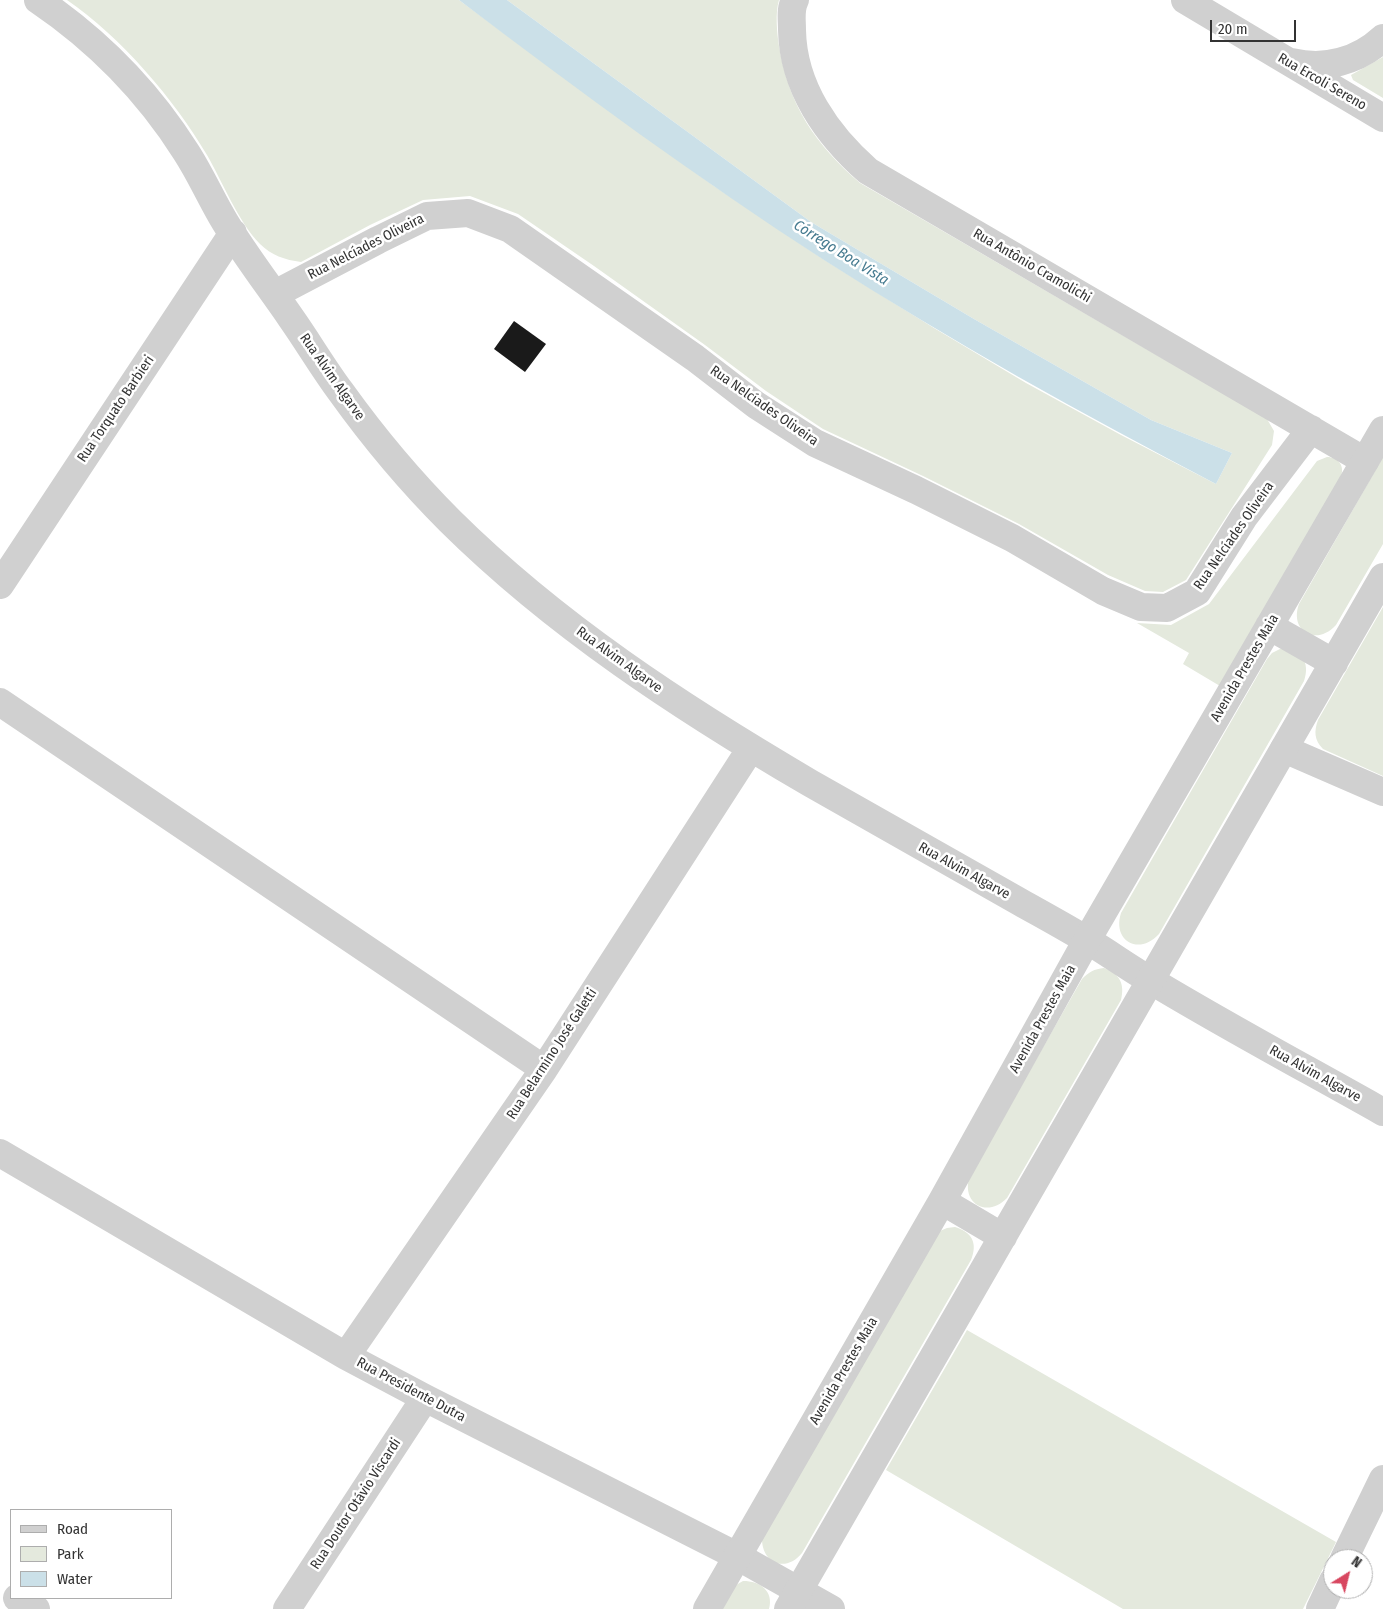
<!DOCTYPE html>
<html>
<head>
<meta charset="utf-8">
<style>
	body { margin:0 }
	#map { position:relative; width:1383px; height:1609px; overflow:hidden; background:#fff; font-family:"Fira Sans Condensed",sans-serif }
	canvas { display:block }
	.legend { position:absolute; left:10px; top:1509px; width:162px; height:90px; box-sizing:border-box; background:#fff; border:1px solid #adadad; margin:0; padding:6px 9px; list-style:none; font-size:15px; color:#333 }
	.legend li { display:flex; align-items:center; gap:10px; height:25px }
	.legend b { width:25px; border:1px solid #adadad }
	.north { position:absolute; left:1323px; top:1549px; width:50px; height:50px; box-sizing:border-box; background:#fff; border:1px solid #adadad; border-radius:50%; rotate:36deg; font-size:14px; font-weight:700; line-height:20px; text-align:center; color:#333 }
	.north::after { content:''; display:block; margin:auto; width:18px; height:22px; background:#d84760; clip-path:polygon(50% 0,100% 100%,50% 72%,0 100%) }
	.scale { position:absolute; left:1210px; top:20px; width:86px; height:22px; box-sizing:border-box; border:2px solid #333; border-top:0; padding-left:6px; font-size:15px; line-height:18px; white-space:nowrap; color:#333; -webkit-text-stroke:4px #fff; paint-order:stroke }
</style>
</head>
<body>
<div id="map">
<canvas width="1383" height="1609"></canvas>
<ul class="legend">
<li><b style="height:6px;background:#d0d0d0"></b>Road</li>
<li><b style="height:14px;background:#e4e9dd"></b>Park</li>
<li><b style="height:14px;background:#cbe0e8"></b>Water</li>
</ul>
<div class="north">N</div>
<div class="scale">20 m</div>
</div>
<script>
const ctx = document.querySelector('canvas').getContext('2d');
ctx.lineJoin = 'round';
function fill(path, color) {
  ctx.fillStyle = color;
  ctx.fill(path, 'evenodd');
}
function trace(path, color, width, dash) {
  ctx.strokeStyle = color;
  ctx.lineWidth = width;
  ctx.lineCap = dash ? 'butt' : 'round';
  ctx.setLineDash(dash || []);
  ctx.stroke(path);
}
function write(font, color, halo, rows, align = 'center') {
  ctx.font = font + ' "Fira Sans Condensed",sans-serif';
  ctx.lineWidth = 5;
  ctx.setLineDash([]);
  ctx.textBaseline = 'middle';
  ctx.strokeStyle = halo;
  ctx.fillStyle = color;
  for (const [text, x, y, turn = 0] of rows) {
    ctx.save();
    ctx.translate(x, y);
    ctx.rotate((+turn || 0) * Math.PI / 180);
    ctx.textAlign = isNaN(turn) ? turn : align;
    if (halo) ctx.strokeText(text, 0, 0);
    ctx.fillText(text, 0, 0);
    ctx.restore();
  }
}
const green = new Path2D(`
	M67 0H459L611 112 714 186 823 259 934 328 1026 383 1121 435 1216 484 1232 453 1151 420 974 319 811 222 507 0H779C775 13 777 33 779 46 789 106 815 144 860 183L1267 419 1274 431 1272 445 1186 580 1163 592 1145 591 1108 575 1019 524 923 476 823 429 766 391 705 345 594 266 518 214 470 196 423 200 370 225 301 262C285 260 271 255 260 244 239 223 222 181 207 155 174 99 121 37 67 0Z
	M1383 57V98L1353 80 1351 75Z
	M1327 457C1338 457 1345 466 1341 476L1220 686 1183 664 1189 653 1137 623 1171 625 1209 604 1317 461Z
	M1383 457V544L1336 625C1316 647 1289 631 1299 604Z
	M1383 607V776L1323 749C1314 740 1314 731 1318 720Z
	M1280 649C1300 648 1311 661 1304 681L1159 934C1139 956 1112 941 1121 913L1267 659 1272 653Z
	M1104 968C1120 974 1125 984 1121 1000L1007 1198C987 1219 960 1203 970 1175L1082 979C1089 972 1094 969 1104 968Z
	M955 1227C972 1232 978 1243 971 1260L802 1553C787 1572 763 1565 762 1540L940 1231 947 1228Z
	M967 1330 1336 1542 1303 1609H1123L886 1470Z
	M743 1581C760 1581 774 1591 769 1609H720L736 1585Z`);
const water = new Path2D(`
	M459 0H507L811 222 974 319 1151 420 1232 453 1216 484C1082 414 951 341 824 260 698 179 578 90 459 0Z`);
const building = new Path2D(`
	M514 321 546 344 525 372 494 349Z`);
const minor = new Path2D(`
	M38 0C97 40 148 92 186 152 201 175 211 199 225 222 245 255 269 286 291 318 308 342 323 368 341 392 374 438 410 481 450 521 556 626 682 708 810 783 880 823 950 863 1020 902 1043 915 1067 928 1090 942 1110 954 1129 968 1150 980 1226 1026 1305 1068 1383 1112
	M795 0C790 9 792 19 792 30 793 87 827 135 868 171L1365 461
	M1185 0 1383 118
	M1292 62C1325 70 1358 61 1383 38
	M275 294 378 240 427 216 468 213 510 229 695 358 756 405 815 443 916 490 1012 538 1103 591 1141 607 1167 608 1197 592 1244 517 1311 429
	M0 585 233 233
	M0 702 544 1069
	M1284 749 1383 792
	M0 1153 346 1356 425 1398 737 1556 831 1609
	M346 1356 544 1069 751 748
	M1344 1559 1383 1479
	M17 1598 36 1609
	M287 1609 425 1398
	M1320 1609 1333 1581`);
const tertiary = new Path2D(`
	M1269 626 1334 663
	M942 1201 1003 1237
	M707 1609 942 1201 1087 940 1383 430
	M788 1609 1383 577`);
const streetNames = [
	["Rua Ercoli Sereno",1322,82,30],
	["Rua Nelcíades Oliveira",366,247,-27],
	["Rua Antônio Cramolichi",1032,266,30],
	["Rua Alvim Algarve",332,377,55],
	["Rua Nelcíades Oliveira",764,406,35],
	["Rua Torquato Barbieri",116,409,-56],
	["Rua Nelcíades Oliveira",1234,536,-55],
	["Rua Alvim Algarve",619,660,36],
	["Avenida Prestes Maia",1245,668,-60],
	["Rua Alvim Algarve",964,871,29],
	["Avenida Prestes Maia",1043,1019,-61],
	["Rua Belarmino José Galetti",552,1054,-57],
	["Rua Alvim Algarve",1315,1074,29],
	["Avenida Prestes Maia",844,1371,-60],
	["Rua Presidente Dutra",411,1390,28],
	["Rua Doutor Otávio Viscardi",356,1504,-57]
];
const waterNames = [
	["Córrego Boa Vista",841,253,32]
];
fill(green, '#e4e9dd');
fill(water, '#cbe0e8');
fill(building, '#1a1a1a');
trace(minor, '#d0d0d0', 28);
trace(tertiary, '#d0d0d0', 28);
write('14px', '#333', '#fff', streetNames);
write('italic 15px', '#467b90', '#fff', waterNames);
</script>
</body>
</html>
